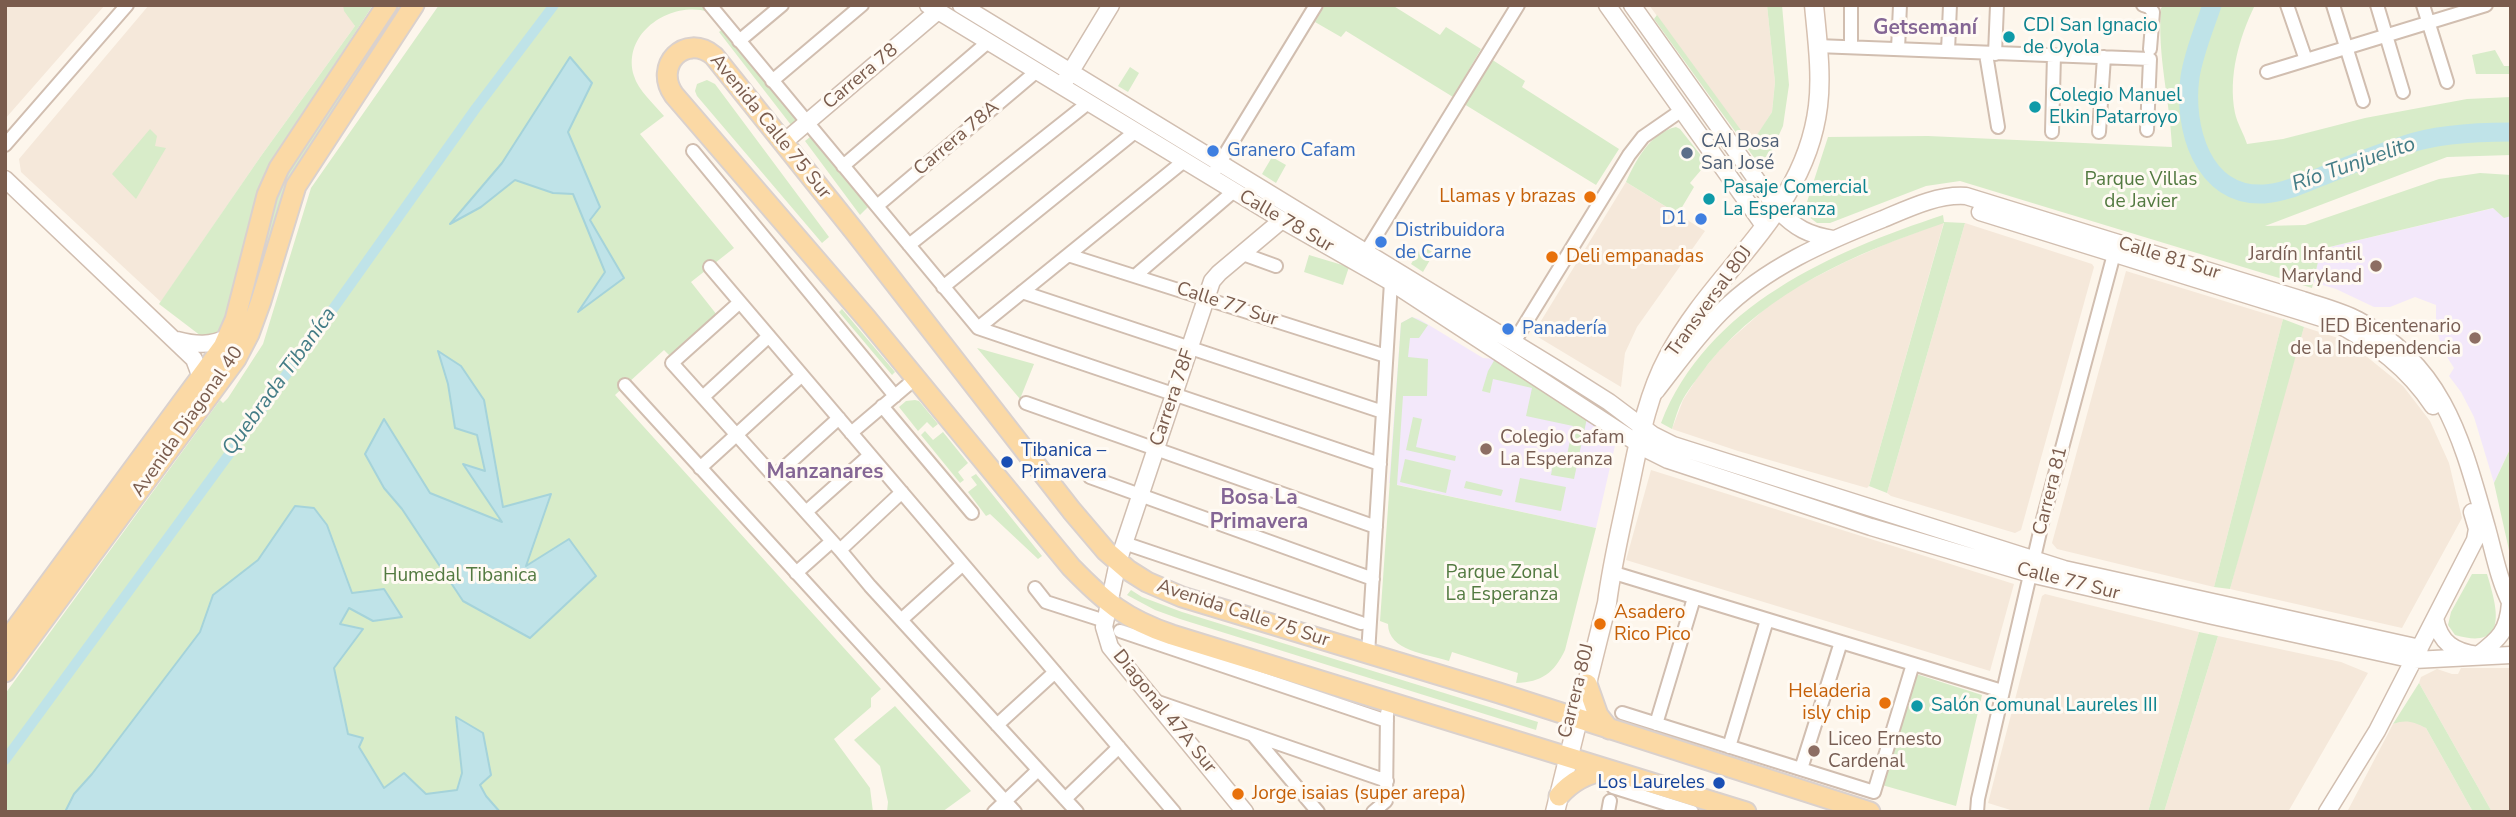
<!DOCTYPE html>
<html>
<head>
<meta charset="utf-8">
<style>
	body { margin:0 }
	#map { position:relative; width:2516px; height:817px; overflow:hidden; background:#fdf6ec; font-family:"Nunito Sans",sans-serif }
	canvas { display:block }
	.frame { position:absolute; inset:0; border:7px solid #7a5c4d; pointer-events:none }
</style>
</head>
<body>
<div id="map">
<canvas width="2516" height="817"></canvas>
<div class="frame"></div>
</div>
<script>
const ctx = document.querySelector('canvas').getContext('2d');
ctx.lineJoin = 'round';
function fill(path, color) {
  ctx.fillStyle = color;
  ctx.fill(path, 'evenodd');
}
function trace(path, color, width, dash) {
  ctx.strokeStyle = color;
  ctx.lineWidth = width;
  ctx.lineCap = dash ? 'butt' : 'round';
  ctx.setLineDash(dash || []);
  ctx.stroke(path);
}
function write(font, color, halo, rows, align = 'center') {
  ctx.font = font + ' "Nunito Sans",sans-serif';
  ctx.lineWidth = 6;
  ctx.setLineDash([]);
  ctx.textBaseline = 'middle';
  ctx.strokeStyle = halo;
  ctx.fillStyle = color;
  for (const [text, x, y, turn = 0] of rows) {
    ctx.save();
    ctx.translate(x, y);
    ctx.rotate((+turn || 0) * Math.PI / 180);
    ctx.textAlign = isNaN(turn) ? turn : align;
    if (halo) ctx.strokeText(text, 0, 0);
    ctx.fillText(text, 0, 0);
    ctx.restore();
  }
}
const residential = new Path2D(`
	M5 5H105L5 119Z
	M149 5H344L355 26 261 156 161 302 21 172 19 159Z
	M1649 5H1767L1775 82 1772 112 1751 145Z
	M1626 182 1705 231 1637 327 1625 353 1621 387 1533 334Z
	M1944 222 1869 486 1867 488 1738 451 1672 429 1683 400 1699 375 1722 347 1775 300 1802 284 1845 262 1888 243Z
	M1965 223 2092 264 2094 267 2021 530 2015 533 1891 496 1887 493Z
	M2126 271 2283 319 2214 587 2057 549 2052 543Z
	M2304 327 2341 339 2361 352 2403 386 2430 421 2449 463 2462 518 2402 628 2230 589 2267 451Z
	M1651 470 2014 584 1990 671 1626 560Z
	M2045 594 2199 632 2148 812H2017L1988 803 2042 596Z
	M2218 636 2341 662 2368 673 2288 812H2164Z
	M2461 668H2511V812H2492L2419 683 2421 677 2437 669 2452 674H2458Z
	M2403 720 2415 722 2426 728 2473 812H2347L2393 724Z`);
const education = new Path2D(`
	M2494 208 2504 217 2511 216V447L2494 483 2474 417 2461 392 2449 376 2454 368 2442 349 2436 327V305L2415 297 2390 307H2374L2336 289 2313 282 2321 249Z
	M1412 317 1419 319 1483 358 1495 359 1617 437 1596 528 1389 483 1401 323Z`);
const green = new Path2D(`
	M343 5H373L266 170 222 328 216 334 201 336 159 304 261 156 355 26 344 11Z
	M392 5H403L300 164 254 306 230 346 279 186Z
	M439 5H703L709 12C671 0 621 33 634 76 638 90 654 104 664 116L640 134 734 248 691 282 717 315 671 357 664 350 615 395 881 689 871 698V707L834 739 870 788 873 812H5V694L220 400 223 403 228 398 263 344 311 188Z
	M1325 5H1392L1440 35 1446 27 1481 49 1453 97 1346 31 1341 37 1315 22Z
	M1767 5H1782L1789 85 1783 126 1763 170 1654 19 1657 15 1751 144 1772 112 1775 82Z
	M2164 5H2255C2239 38 2228 76 2235 113 2237 123 2244 134 2247 144L2283 139 2365 118 2467 99 2511 97V155L2447 157 2265 226 2305 225 2439 179 2480 173 2511 175V216L2504 218 2493 208 2321 249 2312 288 1960 181 1926 186 1830 223H1817L1809 217 1806 205 1828 137 1928 136 2172 147C2170 100 2157 56 2161 8Z
	M723 29 796 120 791 125 719 32Z
	M2495 50 2504 66H2511V74H2476L2472 55Z
	M1491 59 1525 81 1522 87 1619 149 1596 185 1464 104Z
	M1130 67 1139 73 1128 92 1118 86Z
	M707 80 715 84 829 237 822 243 697 96 695 91 697 84Z
	M1676 127 1680 129 1707 163 1690 183 1694 187 1678 214 1626 182C1636 160 1650 133 1676 127Z
	M150 129 157 136 155 146 166 148 136 199 112 174Z
	M810 137 868 207 860 215 805 141Z
	M1272 157 1286 165 1276 183 1262 174Z
	M1943 215 1944 222 1965 223 1887 493 1869 486 1944 223C1856 253 1768 290 1708 364 1700 375 1690 387 1683 399 1678 408 1675 419 1672 429L1661 423C1707 305 1832 252 1943 215Z
	M1422 246 1434 253 1423 272 1411 264Z
	M1309 255 1349 267 1343 285 1304 272Z
	M842 309 895 372 892 375 839 312Z
	M1412 317 1428 325 1419 338H1410L1408 357 1428 359 1427 396H1403L1397 485 1596 528 1565 650C1554 673 1542 682 1516 683L1518 673 1452 652 1449 661C1427 654 1388 651 1388 624L1380 621 1401 323Z
	M2283 319 2304 327 2230 589 2214 587Z
	M977 348 1034 364 1020 399Z
	M1495 359 1587 418 1574 479 1551 475 1555 453 1567 455 1573 426 1526 416 1532 388 1493 379 1490 393 1482 391 1488 371Z
	M915 400 919 401 938 424 933 428 927 422 918 431 899 407 906 401Z
	M1413 417 1422 419 1416 447 1456 456 1455 461 1406 450Z
	M925 431 933 440 943 432 968 463 958 472 964 480 960 483 921 435Z
	M2511 447V559L2494 483Z
	M1405 459 1451 470 1446 493 1400 482Z
	M976 474 1042 556 1038 559 990 514 986 516 968 492 977 485 971 477Z
	M1520 478 1566 487 1561 511 1515 502Z
	M1466 481 1503 490 1501 496 1464 488Z
	M2472 574H2487C2497 607 2510 651 2455 635L2448 625 2451 612Z
	M1131 590 1142 597 1182 612 1538 722 1536 730 1180 619 1155 610 1127 595Z
	M2199 632 2218 636 2164 812H2148Z
	M1916 674 1982 695 1956 806 1882 785Z
	M2419 683 2492 812H2473L2426 728C2414 722 2406 719 2393 724Z
	M895 706 971 791 942 812H887L888 802 880 766 854 740Z`);
const water = new Path2D(`
	M570 57 592 83 568 132 600 207 590 220 624 278 578 312 605 272 573 194 553 193 515 180 481 207 450 224 502 163Z
	M438 351 461 366 484 400 503 507 551 494 526 566 569 539 596 576 530 638 463 601 402 509 384 488 365 454 384 419 430 493 502 522 463 464 485 471 477 435 455 428 448 384Z
	M295 506 314 508 327 525 352 593 384 589 402 617 373 621 349 608 340 624 363 629 334 668 348 734 363 738 359 747 384 788 404 773 426 794 457 790 462 773 456 717 483 733 491 775 480 785 486 796 500 812H65L74 794 92 774 200 632 213 595 258 560Z`);
const canal = new Path2D(`
	M5 760 249 427 476 108 554 5`);
const river = new Path2D(`
	M2212 5C2204 29 2194 52 2190 77 2183 127 2202 197 2264 194 2283 193 2302 184 2320 177 2348 166 2376 154 2405 145 2436 134 2478 132 2511 132`);
const minor = new Path2D(`
	M710 5 978 328
	M2143 5 2149 7 2153 12 2150 49
	M2287 5 2306 60
	M2333 5 2363 101
	M2377 5 2403 92
	M2423 5 2447 82
	M739 41 782 5
	M1817 46 2150 59 2147 130
	M1851 47V5
	M1898 49 1900 5
	M1948 51 1950 5
	M1986 54 1998 127
	M1995 54 1997 5
	M2267 72 2486 5
	M772 81 862 5
	M2052 132 2054 55
	M2099 132 2104 57
	M5 145 127 5
	M693 151 895 396
	M843 166 988 42
	M1216 169 1316 5
	M877 206 1037 71
	M909 245 1088 103
	M1366 252 1518 5
	M1243 254 1276 266
	M1068 255 1386 356
	M710 267 1174 812
	M1135 276 1234 191
	M943 287 1136 131
	M1022 292 1383 412
	M740 302 672 363 840 550 870 586 1077 812
	M978 328 1380 464
	M978 328 1184 161
	M1514 342 1629 155 1643 137 1682 110
	M625 385 1015 812
	M704 396 769 336
	M1026 403 1376 527
	M882 406 972 513
	M851 433 916 378
	M700 468 802 375
	M775 476 839 418
	M1090 477 1373 579
	M806 512 870 455
	M1124 543 1361 623
	M840 550 902 492
	M1611 572 2002 691
	M796 573 832 541
	M1035 588 1046 602 1105 621
	M901 620 963 564
	M1120 631 1387 721
	M1368 654 1391 282
	M1155 701 1387 781
	M1622 713 1874 792 1913 664
	M1656 724 1694 598
	M997 725 1055 672
	M1253 735 1318 812
	M1729 747 1767 620
	M1801 769 1841 642
	M1613 787 1692 812
	M1065 799 1119 747
	M994 812 1038 770
	M1373 812 1386 801 1387 713
	M1608 812 1610 801
	M1977 812 1978 799 2043 519 2114 254`);
const tertiary = new Path2D(`
	M928 5 1282 220 1391 282 1648 450 1668 460 1871 527 2030 574 2213 616 2414 660 2511 655
	M961 5 1557 369 1609 402 1653 435 1673 445 2064 569 2420 648
	M1607 5 1765 227
	M1632 5 1778 210C1795 228 1809 235 1833 239
	M1065 81 1111 5
	M784 142 938 11
	M5 179 194 359 200 375 197 385
	M1980 212 2331 321C2373 341 2407 367 2433 406
	M177 340C196 345 210 346 229 337
	M1656 391C1677 364 1697 336 1721 312 1766 267 1825 242 1883 219 1909 208 1938 194 1966 196L2303 300C2321 306 2341 311 2358 320 2445 366 2462 441 2487 528 2494 553 2499 581 2511 604
	M2435 618C2440 643 2454 652 2478 655 2499 639 2508 631 2510 603
	M1245 812 1110 647 1104 627 1118 562 1212 281 1219 273 1282 220
	M2327 812 2377 731 2475 540 2477 529 2472 512`);
const secondary = new Path2D(`
	M1555 812 1607 603C1612 563 1622 523 1630 484 1639 441 1647 396 1668 357 1715 268 1805 213 1818 106 1822 74 1817 37 1814 5`);
const primary = new Path2D(`
	M5 643 223 347 235 320 267 195 279 168 387 5
	M5 672 236 359 249 334 261 301 296 186 414 5
	M1587 684 1598 715 1609 729
	M1559 796C1572 781 1587 773 1607 770
	M1746 812 1172 635C1125 619 1105 602 1071 567L867 319 674 95C653 66 685 32 714 56L855 232 1072 511 1106 551 1128 570 1147 582 1182 597 1499 693 1870 812`);
const markers = [
	[2009,37,7,"#0f9aa8"],
	[2035,107,7,"#0f9aa8"],
	[1213,151,7,"#3f7fe0"],
	[1687,153,7,"#5c6f8a"],
	[1590,197,7,"#e8710a"],
	[1709,199,7,"#0f9aa8"],
	[1701,219,7,"#3f7fe0"],
	[1381,242,7,"#3f7fe0"],
	[1552,257,7,"#e8710a"],
	[2376,266,7,"#8d6e63"],
	[1508,329,7,"#3f7fe0"],
	[2475,338,7,"#8d6e63"],
	[1486,449,7,"#8d6e63"],
	[1007,462,7,"#1a4fb4"],
	[1600,624,7,"#e8710a"],
	[1885,703,7,"#e8710a"],
	[1917,706,7,"#0f9aa8"],
	[1814,751,7,"#8d6e63"],
	[1719,783,7,"#1a4fb4"],
	[1238,794,7,"#e8710a"]
];
const cultureNames = [
	["CDI San Ignacio",2023,26],
	["de Oyola",2023,48],
	["Colegio Manuel",2049,96],
	["Elkin Patarroyo",2049,118],
	["Pasaje Comercial",1723,188],
	["La Esperanza",1723,210],
	["Salón Comunal Laureles III",1931,706]
];
const streetNames = [
	["Carrera 78",861,77,-40],
	["Avenida Calle 75 Sur",770,127,51],
	["Carrera 78A",957,139,-40],
	["Calle 78 Sur",1286,222,30],
	["Calle 81 Sur",2169,259,17],
	["Transversal 80J",1710,302,-54],
	["Calle 77 Sur",1227,305,18],
	["Carrera 78F",1173,398,-71],
	["Avenida Diagonal 40",188,422,-55],
	["Carrera 81",2051,491,-76],
	["Calle 77 Sur",2068,582,14],
	["Avenida Calle 75 Sur",1243,614,18],
	["Carrera 80J",1577,691,-76],
	["Diagonal 47A Sur",1164,712,51]
];
const serviceNames = [
	["CAI Bosa",1701,142],
	["San José",1701,164]
];
const shopNames = [
	["Granero Cafam",1227,151],
	["D1",1687,219,"right"],
	["Distribuidora",1395,231],
	["de Carne",1395,253],
	["Panadería",1522,329]
];
const parkNames = [
	["Parque Villas",2141,180],
	["de Javier",2141,202],
	["Parque Zonal",1502,573],
	["La Esperanza",1502,595],
	["Humedal Tibanica",460,576]
];
const foodNames = [
	["Llamas y brazas",1576,197,"right"],
	["Deli empanadas",1566,257],
	["Asadero",1614,613],
	["Rico Pico",1614,635],
	["Heladeria",1871,692,"right"],
	["isly chip",1871,714,"right"],
	["Jorge isaias (super arepa)",1252,794]
];
const educationNames = [
	["Jardín Infantil",2362,255],
	["Maryland",2362,277],
	["IED Bicentenario",2461,327],
	["de la Independencia",2461,349],
	["Colegio Cafam",1500,438,"left"],
	["La Esperanza",1500,460,"left"],
	["Liceo Ernesto",1828,740,"left"],
	["Cardenal",1828,762,"left"]
];
const transitNames = [
	["Tibanica –",1021,451],
	["Primavera",1021,473],
	["Los Laureles",1705,783,"right"]
];
const neighbourhoodNames = [
	["Getsemaní",1925,29],
	["Manzanares",825,473],
	["Bosa La",1259,499],
	["Primavera",1259,523]
];
const waterNames = [
	["Río Tunjuelito",2354,165,-19],
	["Quebrada Tibaníca",280,382,-54]
];
fill(residential, '#f5e8da');
fill(education, '#f3e8fa');
fill(green, '#d8ecc9');
fill(water, '#bfe3e8');
trace(water, '#a5d3da', 2);
trace(canal, '#bfe3e8', 10);
trace(river, '#bfe3e8', 19);
trace(minor, '#d1beb0', 16);
trace(tertiary, '#d1beb0', 19);
trace(secondary, '#d6c0b0', 21);
trace(primary, '#dad1cd', 23);
trace(minor, '#fff', 12);
trace(tertiary, '#fff', 16);
trace(secondary, '#fff', 18);
trace(primary, '#fbd9a5', 19);
for (const [x, y, r, color] of markers) {
  const dot = new Path2D();
  dot.arc(x, y, r, 0, 2 * Math.PI);
  ctx.fillStyle = color;
  ctx.fill(dot);
  trace(dot, '#fffaf3', 2.5);
}
write('19px', '#0d838f', '#fffaf3', cultureNames, 'left');
write('19px', '#7a5c4d', '#fffaf3', streetNames);
write('19px', '#4e5e75', '#fffaf3', serviceNames, 'left');
write('19px', '#366cbe', '#fffaf3', shopNames, 'left');
write('19px', '#537a41', '#fffaf3', parkNames);
write('19px', '#c56008', '#fffaf3', foodNames, 'left');
write('19px', '#785e54', '#fffaf3', educationNames, 'right');
write('19px', '#164399', '#fffaf3', transitNames, 'left');
write('bold 21px', '#846695', '#fffaf3', neighbourhoodNames);
write('italic 21px', '#437c86', '#fffaf3', waterNames);
</script>
</body>
</html>
